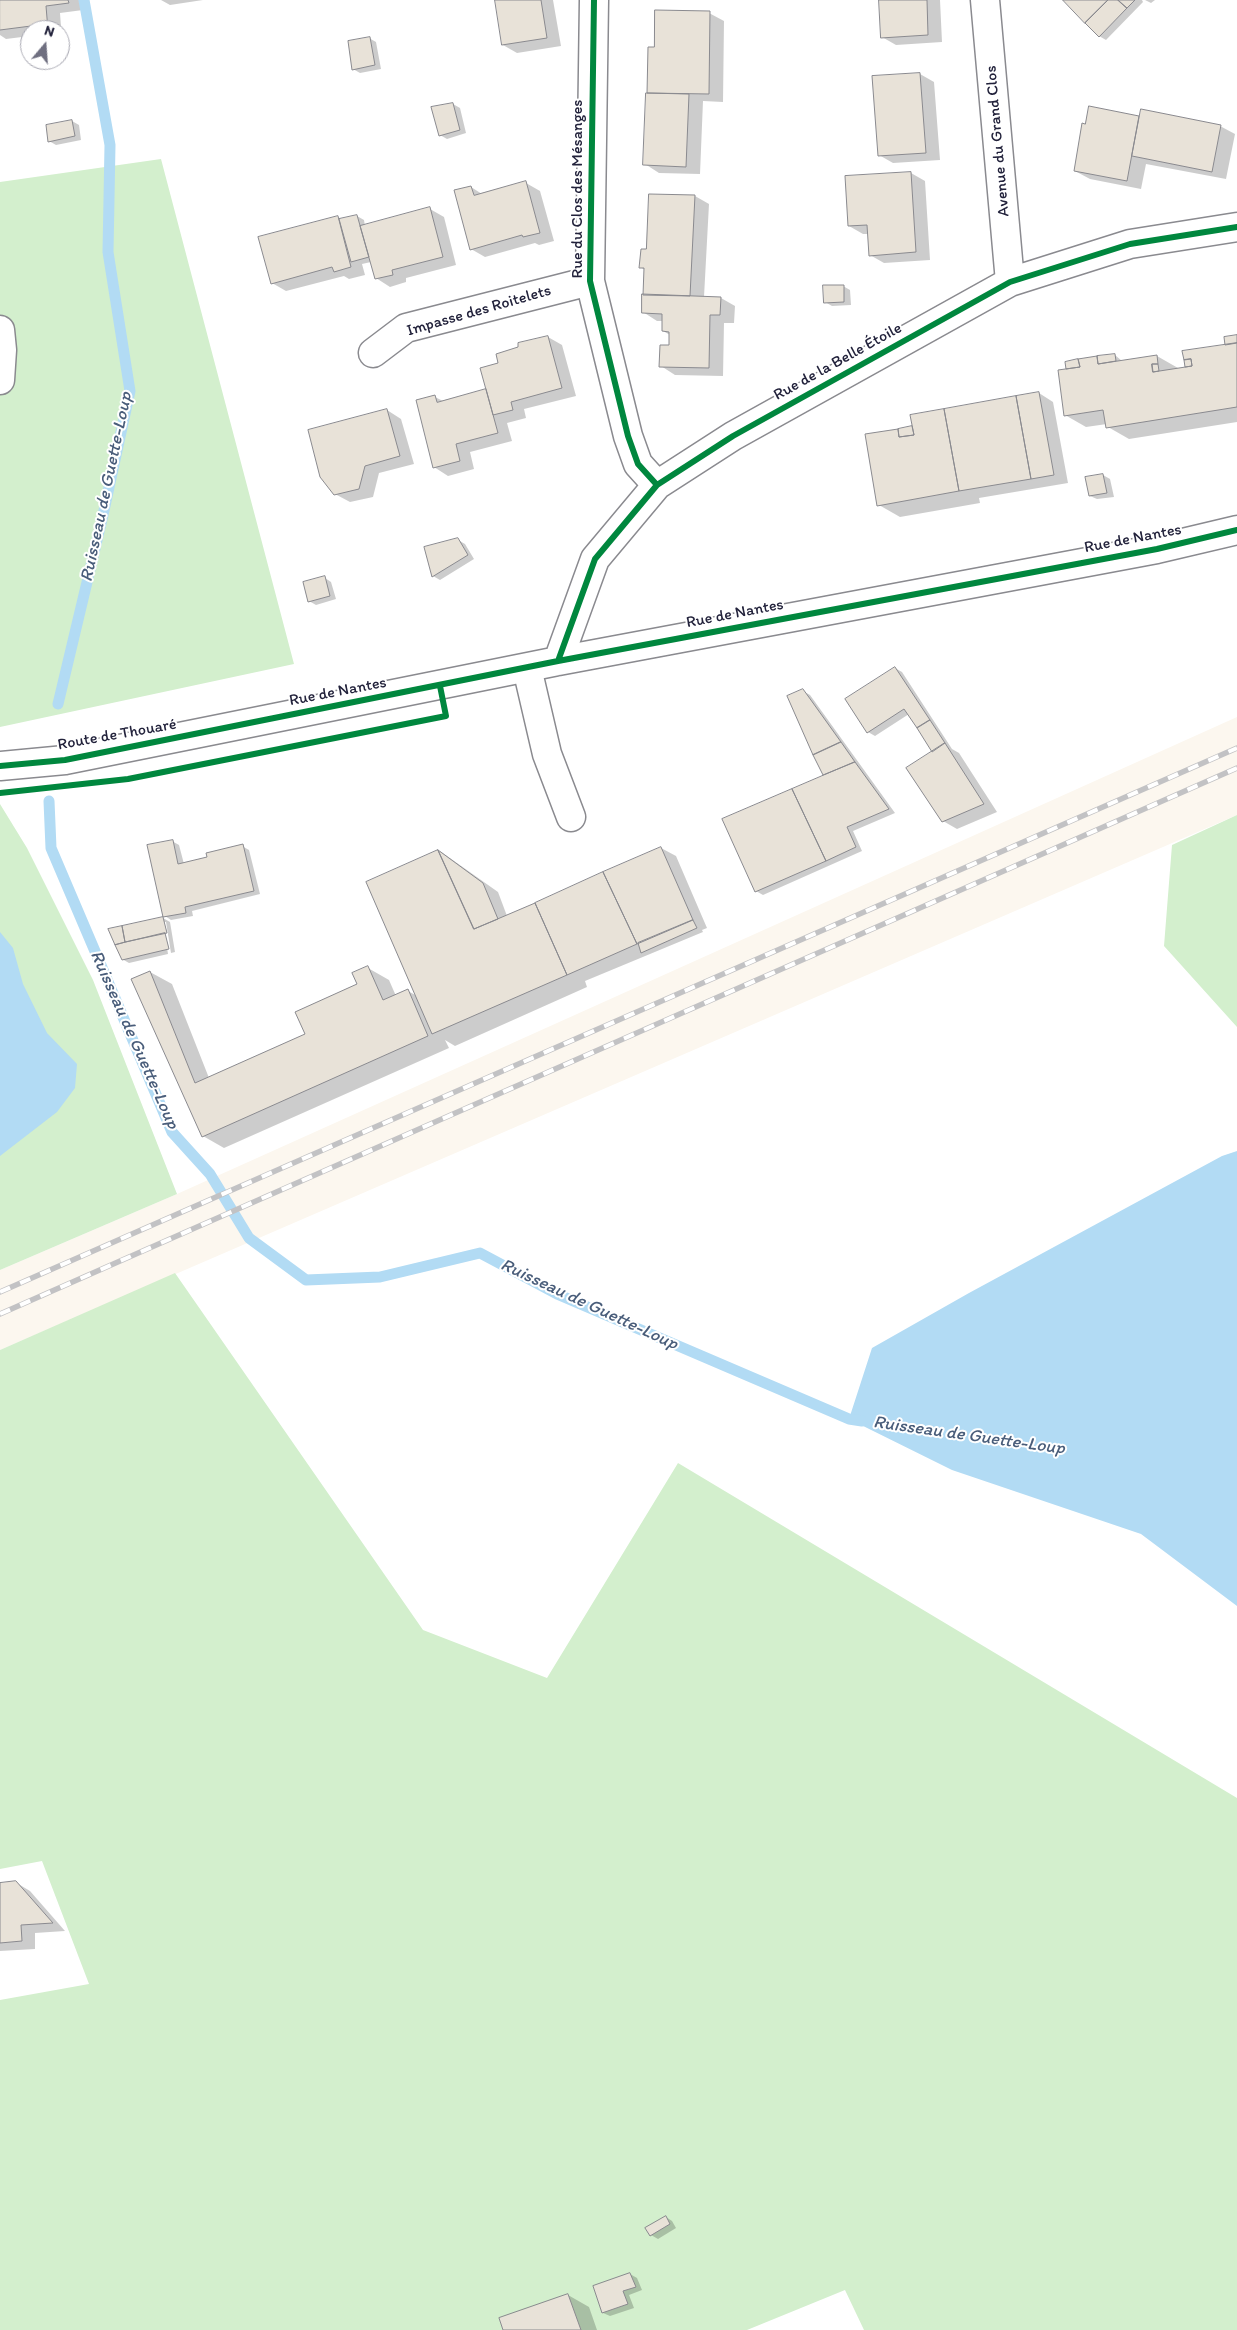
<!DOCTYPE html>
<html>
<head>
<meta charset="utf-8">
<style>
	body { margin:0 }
	#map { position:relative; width:1237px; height:2330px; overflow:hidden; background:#fff; font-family:Itim,sans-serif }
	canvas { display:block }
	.north { position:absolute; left:20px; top:20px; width:50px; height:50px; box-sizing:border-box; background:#fff; border:1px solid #a7a7b1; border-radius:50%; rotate:18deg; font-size:14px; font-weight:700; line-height:20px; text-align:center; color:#22223b }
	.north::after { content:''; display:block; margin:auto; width:18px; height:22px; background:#6f6f80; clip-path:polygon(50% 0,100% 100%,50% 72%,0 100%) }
</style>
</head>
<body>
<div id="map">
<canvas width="1237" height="2330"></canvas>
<div class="north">N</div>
</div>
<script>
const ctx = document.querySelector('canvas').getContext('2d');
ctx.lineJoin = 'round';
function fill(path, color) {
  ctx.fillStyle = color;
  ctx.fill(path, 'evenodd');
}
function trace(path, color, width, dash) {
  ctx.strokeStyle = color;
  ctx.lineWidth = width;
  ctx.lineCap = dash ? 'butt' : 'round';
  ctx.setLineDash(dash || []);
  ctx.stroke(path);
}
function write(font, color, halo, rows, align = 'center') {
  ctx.font = font + ' Itim,sans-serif';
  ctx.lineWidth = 4;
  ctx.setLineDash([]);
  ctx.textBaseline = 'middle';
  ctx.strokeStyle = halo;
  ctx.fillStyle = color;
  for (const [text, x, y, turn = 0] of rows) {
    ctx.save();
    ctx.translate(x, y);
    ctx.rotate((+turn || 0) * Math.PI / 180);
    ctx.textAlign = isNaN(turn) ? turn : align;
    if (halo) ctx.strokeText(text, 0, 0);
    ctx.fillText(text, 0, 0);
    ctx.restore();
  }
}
const built = new Path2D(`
	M1237 717V815L0 1350V1270L177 1194Z`);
const green = new Path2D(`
	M161 159 294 664 0 727V182Z
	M0 804 27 848 93 980 177 1194 0 1270Z
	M1237 815V1027L1164 946 1172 845Z
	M175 1273 423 1630 547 1678 678 1463 1237 1798V2330H864L845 2290 747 2330H0V2000L89 1984 42 1861 0 1869V1350Z`);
const water = new Path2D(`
	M0 932 13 948 23 984 47 1033 77 1064 75 1088 57 1112 0 1156Z
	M1237 1151V1606L1141 1534 952 1470 849 1419 872 1348 969 1293 1222 1156Z`);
const shadow = new Path2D(`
	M0 0H81L83 10 60 13 62 41 60 42V30H30V36L6 39 0 35Z
	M161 0H203L170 5Z
	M496 0H553L561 46 517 53 503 45Z
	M880 0H940L942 42 896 45 882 37Z
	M1064 0H1142L1143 2 1106 40 1099 36Z
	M1145 0H1155L1151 3Z
	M709 13 724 21 723 102 703 101 700 174 659 173 645 164 649 48 655 49Z
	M369 38 376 42 381 69 360 73 353 69Z
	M920 74 934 82 940 160 893 163 879 155Z
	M453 104 460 108 466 133 447 139 440 135Z
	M1090 107 1140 118 1220 126 1235 134 1226 179 1146 164 1141 189 1090 179 1075 171Z
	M72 121 79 125 81 140 56 145 49 141 47 126Z
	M911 173 925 181 930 260 884 263 870 255 868 234H863L849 226Z
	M526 183 540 191 554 241 539 245 535 243 485 257 471 249V187L482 194Z
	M695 196 709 204 704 297 721 298 735 306 734 323H724L723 376 675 375 661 366 670 346V335L663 331V321H657L643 312 645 270 640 267 647 250Z
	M430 209 444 217 456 265 406 278V282L390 287 376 278 371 262 362 264 365 275 349 279 344 276 286 291 272 283 338 217 343 220 357 216 364 220 365 226Z
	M843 286 850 290 851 305 832 306 825 302Z
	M1237 336V422L1129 439 1108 427 1107 424 1086 427 1065 415 1059 371 1115 355 1122 361 1157 356 1178 368H1187L1185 359 1226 346Z
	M548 337 562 345 576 396 524 409 526 418 507 423 512 441 470 452 474 469 448 476 434 467 435 397 443 401 488 390 499 364 520 348Z
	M1039 393 1053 402 1068 483 979 498 980 503 900 517 879 505 912 428 914 429Z
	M387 410 401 419 414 464 379 473 373 497 350 502 335 494Z
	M1103 475 1110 479 1114 497 1097 499 1090 496 1087 478Z
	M458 540 465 544 474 559 440 580 433 576Z
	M325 578 331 582 336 599 316 605 309 601Z
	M895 668 902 672 952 749 959 753 997 812 957 829 943 821 934 752 909 714 875 736 868 732Z
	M803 691 810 695 895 813 853 831 862 851 763 895 756 891 825 776 789 697Z
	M172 841 179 845 184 864 208 858 242 846 249 850 260 894 192 911 193 916 171 920 165 916Z
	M661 848 676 856 707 928 702 930 703 932 585 981 587 987 455 1046 445 1040 449 1048 224 1148 203 1136 150 972 172 984 209 1078 306 1035 358 985 368 968 389 980 396 996 408 991 417 996 367 883 440 851 498 892 507 916Z
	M163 918 170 922 175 952 171 953 166 922H163L168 954 129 963 122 959 109 930Z
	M15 1882 30 1891 65 1931 35 1933V1949L0 1951V1884Z
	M666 2217 672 2221 676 2228 658 2239 651 2235Z
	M630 2274 637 2278 642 2290 629 2295 634 2308 610 2316 603 2313Z
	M568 2295 589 2307 597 2330H504Z`);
const stream = new Path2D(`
	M58 704 103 515 130 391 108 252 110 145 84 0
	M49 801 51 848 172 1132 210 1174 249 1238 306 1280 380 1277 480 1253 557 1294 849 1419 862 1421`);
const building = new Path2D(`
	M0 0H68L69 3 46 6 48 30H31V26L0 30Z
	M495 0H541L547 38 502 45Z
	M879 0H927L928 35 881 38Z
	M1063 0H1108L1085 23Z
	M1108 0H1118L1127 8 1099 37 1085 23Z
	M1118 0H1135L1127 8Z
	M655 10 710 11 709 94 647 93 648 47H654Z
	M370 37 375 65 352 70 348 41Z
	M920 73 926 153 878 156 872 76Z
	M646 93 689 94 686 167 643 165Z
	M453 103 460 130 439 136 431 107Z
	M1089 106 1139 116 1127 181 1074 171 1082 123 1085 124Z
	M1141 109 1221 125 1212 172 1132 156Z
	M72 120 75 136 48 142 46 125Z
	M911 172 916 252 869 256 867 225 848 226 845 176Z
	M526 181 540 233 523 237 522 235 470 250 454 190 471 186 474 195Z
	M649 194 695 195 690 296 643 295 644 268H639L641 249H646Z
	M430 207 443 257 392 270 393 275 375 279 360 226Z
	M357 215 369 257 351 262 339 219Z
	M338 216 351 267 334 272 332 267 271 284 258 237Z
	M823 285H844V302L824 303Z
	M642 294 721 297 720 315H710L709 368 659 367 660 345H669V332L662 331V314L642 313Z
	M1237 335V343L1225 345 1224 337Z
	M548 336 562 388 511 402 513 410 493 415 480 368 498 363 496 354 518 347V343Z
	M1237 343V407L1106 428 1103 410 1064 416 1058 370 1080 367 1078 359 1097 356 1098 364 1157 355 1158 364H1152L1153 372 1192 366 1191 359 1184 360 1182 351Z
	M1115 354 1116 361 1098 364 1097 356Z
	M1078 359 1080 367 1066 369 1065 362Z
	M1191 359 1192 366 1185 367 1184 360Z
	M1152 364H1158L1159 371 1153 372Z
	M486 389 498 433 456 444 460 461 433 468 416 400 435 395 437 402Z
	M1039 392 1054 475 1031 479 1016 396Z
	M1016 396 1031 479 959 491 944 409Z
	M387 409 400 456 365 466 359 489 334 495 320 477 308 430Z
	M944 409 959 491 877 506 865 434 898 429 899 437 914 435 910 415Z
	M912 426 914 435 899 437 898 429Z
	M1103 474 1107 493 1089 496 1085 477Z
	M458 538 468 555 432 577 424 547Z
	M325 576 330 596 308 602 303 582Z
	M895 667 930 720 917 728 904 709 867 733 845 699Z
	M803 689 841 742 813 755 787 696Z
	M930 720 945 743 932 752 917 728Z
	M841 742 855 762 823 775 813 755Z
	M945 743 984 804 942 822 906 768Z
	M855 762 889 809 847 827 856 847 826 861 792 789Z
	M792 789 826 861 755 892 722 819Z
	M173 840 178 864 207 857 206 853 243 844 254 891 185 907 186 913 163 917 147 845Z
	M661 847 693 920 637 944 603 872Z
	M438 850 474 929 535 903 567 975 432 1034 366 882Z
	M438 850 483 883 498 919 474 929Z
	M603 872 637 944 567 975 535 903Z
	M163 917 167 933 125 942 122 926Z
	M693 920 697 928 641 953 638 943Z
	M122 926 125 942 115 945 108 929Z
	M165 933 169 949 122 960 115 945Z
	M368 966 383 1000 408 989 428 1036 202 1137 131 979 150 971 195 1083 305 1034 295 1012 357 984 352 973Z
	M16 1881 53 1923 21 1925 22 1941 0 1943V1883Z
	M666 2216 670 2224 650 2236 645 2228Z
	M630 2273 636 2287 623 2291 628 2304 602 2313 593 2286Z
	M568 2294 581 2330H503L499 2318Z`);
const minor = new Path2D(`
	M594 0 590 281 628 436 638 464 657 485
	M985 0 1010 282
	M0 330 2 350 0 380
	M373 353 406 328 590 281
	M558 661 595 559 657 485 733 436 1010 282 1130 244 1237 227
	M527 668 547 754 571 817
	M0 766 65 760 558 661 1157 549 1237 530`);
const rail = new Path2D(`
	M0 1292 1237 748
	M0 1314 1237 768`);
const cycleway = new Path2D(`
	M594 0 590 281 628 436 638 464 657 485
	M558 661 595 559 657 485 733 436 1010 282 1130 244 1237 227
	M0 766 65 760 558 661 1157 549 1237 530
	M0 793 128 779 446 716 440 686`);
const streetNames = [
	["Avenue du Grand Clos",998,141,-95],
	["Rue du Clos des Mésanges",578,189,-90],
	["Impasse des Roitelets",479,311,-16],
	["Rue de la Belle Étoile",838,362,-29],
	["Rue de Nantes",1133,539,-11],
	["Rue de Nantes",735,614,-11],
	["Rue de Nantes",338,692,-11],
	["Route de Thouaré",117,735,-10]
];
const waterNames = [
	["Ruisseau de Guette-Loup",107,487,-78],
	["Ruisseau de Guette-Loup",134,1040,66],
	["Ruisseau de Guette-Loup",589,1305,25],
	["Ruisseau de Guette-Loup",969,1436,8]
];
fill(built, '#fcf7ef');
fill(green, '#d3efcd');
fill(water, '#b2dbf4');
fill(shadow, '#0003');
trace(stream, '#b2dbf4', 11);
fill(building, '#e8e2d8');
trace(building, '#8a8a8f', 1);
trace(minor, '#8a8a8f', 31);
trace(minor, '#fff', 28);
trace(rail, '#c2c2c4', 5.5);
trace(rail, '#fff', 4, [11]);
trace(cycleway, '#00873e', 6);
write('16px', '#22223b', '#fff', streetNames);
write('italic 18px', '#495d7a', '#fff', waterNames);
</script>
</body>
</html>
